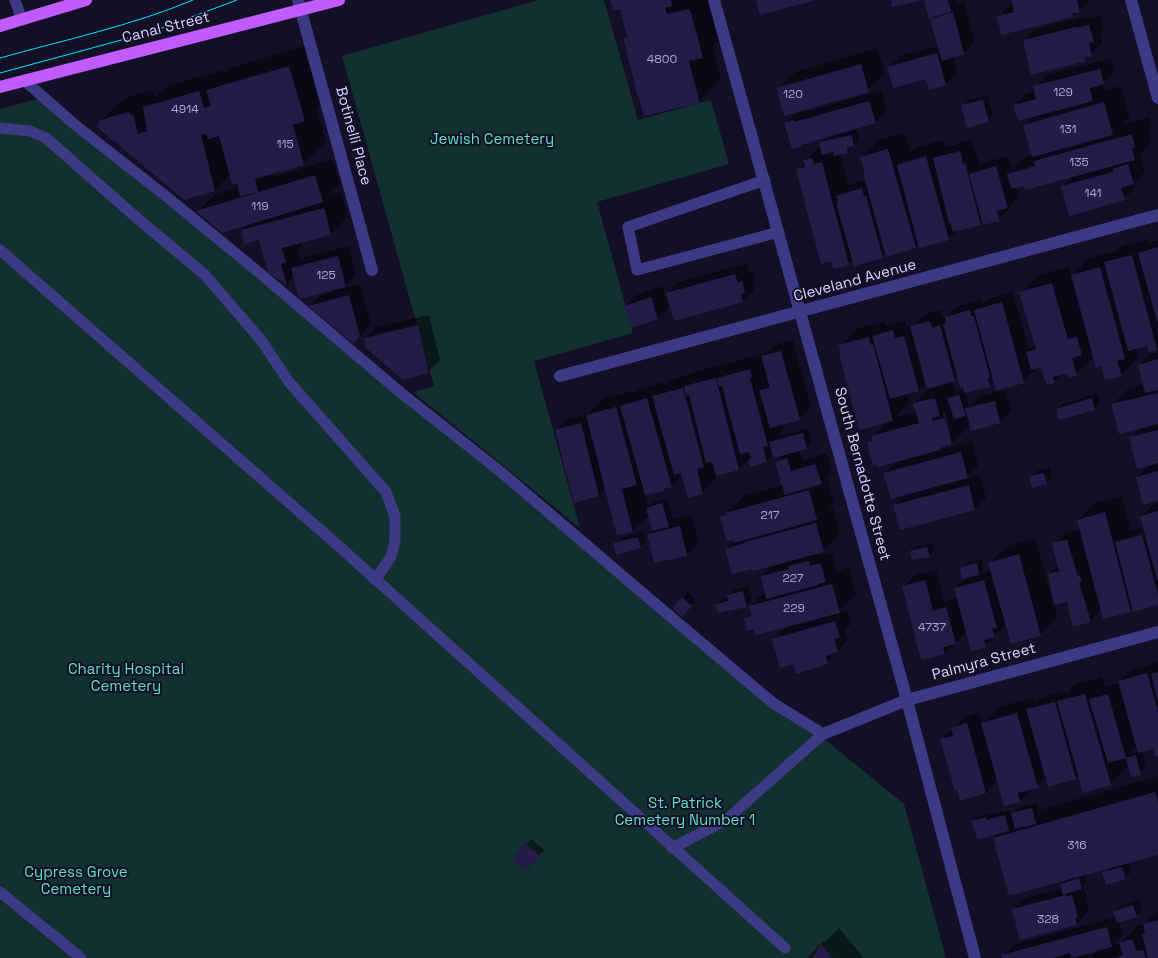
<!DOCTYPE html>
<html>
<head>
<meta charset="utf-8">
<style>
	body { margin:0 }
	canvas { display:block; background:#130f26 }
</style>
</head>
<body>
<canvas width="1158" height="958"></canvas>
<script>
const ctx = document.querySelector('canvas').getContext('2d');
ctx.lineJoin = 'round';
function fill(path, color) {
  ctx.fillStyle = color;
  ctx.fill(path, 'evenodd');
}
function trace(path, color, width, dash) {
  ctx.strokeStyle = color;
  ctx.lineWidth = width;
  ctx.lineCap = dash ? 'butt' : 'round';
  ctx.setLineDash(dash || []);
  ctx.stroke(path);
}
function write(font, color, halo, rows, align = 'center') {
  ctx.font = font + ' "Space Grotesk",sans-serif';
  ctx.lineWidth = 4;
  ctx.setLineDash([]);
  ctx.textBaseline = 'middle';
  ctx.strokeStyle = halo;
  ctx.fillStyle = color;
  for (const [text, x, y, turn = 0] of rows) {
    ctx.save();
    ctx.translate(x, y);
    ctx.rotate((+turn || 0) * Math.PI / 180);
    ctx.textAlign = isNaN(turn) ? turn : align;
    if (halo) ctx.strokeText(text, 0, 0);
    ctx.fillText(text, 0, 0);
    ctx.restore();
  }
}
const green = new Path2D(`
	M539 0H604L638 120 711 100 729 164 597 202 633 333 534 361 580 528 413 392 434 386 342 56Z
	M38 99 904 804 946 958H0V109Z`);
const shadow = new Path2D(`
	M611 0H716L724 35 713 46 721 80 699 102 625 38 628 35 621 8Z
	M925 0H955L956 4 964 2 975 42 964 53 953 56 957 72 946 84 929 88 927 78 889 68 900 56 939 46 932 19 936 15Z
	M1013 0H1090L1073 16 1002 33 998 17 1013 2Z
	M1101 15 1104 29 1100 34 1103 43 1086 60 1024 40 1035 29 1087 16V18Z
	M311 44 327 97 316 108 326 142 304 164 276 172 270 178 332 159 340 184 329 195 341 192 348 217 331 234 301 241 302 245 298 249 301 260 304 257 349 246 356 275 342 289 360 284 371 324 354 343 310 306 321 295 333 292 332 289 294 276 287 284 269 272 260 238 242 231 249 223 198 211 215 194 239 187 237 182 231 174 215 190 101 121 124 98 151 90 156 97 167 86 222 70 223 75 230 68Z
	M877 48 885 73 868 90 804 109 805 112 881 90 887 111 875 122 856 128 859 140 848 152 840 154 849 185 866 180V172L862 157 879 140 905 133 911 152 915 148 943 140 945 147 971 140 980 165 982 163 1008 156 1012 170 1025 157 1032 155 1024 125 1034 115 1015 105 1026 94 1036 91 1035 87 1046 75 1111 58 1114 72 1103 84 1104 89 1101 92 1121 86 1130 117 1121 125 1149 117 1152 128 1149 132 1152 142 1140 154 1145 172 1134 183 1135 188 1124 199 1063 186 1073 176 1016 187 1019 196 1010 205V208L999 220 983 221 980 224 959 229 949 239 919 243 915 247 886 252 882 257 853 259 848 264 798 170 827 136 804 143 801 145 786 123 798 111 778 89 795 72Z
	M988 95 993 115 988 121 962 106 968 100Z
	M1149 239 1150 243 1158 240V347L1157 348 1148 344 1135 347 1138 358 1121 375 1102 364 1094 357 1076 374 1068 371 1063 373 1054 382 1041 366 1034 368V370L1023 381H995L989 386 965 392 969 406 978 397 1006 390 1011 411 1000 422 971 429 970 425 952 443 943 446 939 450 972 441 978 466 966 478 980 475 986 498 974 509 894 505 906 494 885 473 897 461 868 443 888 421 842 353 840 346 857 329 885 321 886 325 905 320 907 327 913 326 923 315 941 310 943 317 948 316 957 306 981 300 982 304 987 299 1013 292 1029 350 1035 344 1021 292 1038 275 1069 267 1072 276 1089 258 1116 251 1122 246ZM958 376 965 390 955 393 952 380ZM926 382 932 386 914 404 917 412 894 418 909 403 907 393 918 390ZM945 411 951 436H949L942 412Z
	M747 263 749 272 753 271 756 280 752 284 754 290 742 301 667 293 679 282Z
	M662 286 669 307 658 318 625 306 637 295Z
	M429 315 440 360 428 372 365 339 376 327Z
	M793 340 811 407 799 419 783 423 784 428 780 432 781 435 808 429 812 442 806 448 799 450 803 460 827 453 832 472 827 477 834 502 828 508 833 507 840 534 823 551 820 552 821 555 832 552 837 571 849 567 856 595 838 612 847 610 851 624 845 630 848 640 827 663H794L774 639 787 626 755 628 745 618 752 611 750 606 766 591 762 576 775 564 727 549 735 541 722 517 744 496 783 485 776 462 785 453 774 454 767 461 749 459 739 469 719 474 703 492 689 496 682 474 671 486 664 490 645 494 648 507 652 503 667 499 673 519 692 515 698 543 687 555 655 562 649 534 653 529 649 515 633 531 606 488 599 495 556 430 568 419 589 413 604 398 633 391 634 394 639 389 664 382 665 385 670 380 702 370 733 362V364L736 361 767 353 774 345Z
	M1158 352V500L1137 477 1151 464 1130 438 1141 427 1112 405 1129 388 1144 384 1139 365 1151 354Z
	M1097 393 1100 403 1095 409 1060 419 1057 409 1063 404Z
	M1050 468 1052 478 1046 483 1031 477 1036 471Z
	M1122 496 1131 530 1144 527 1142 516 1158 500V604L1134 607 1130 611 1102 609 1091 621 1068 600 1054 604 1057 618 1040 635 1006 624 985 646 967 631 945 653 921 658 903 587 915 575 936 570 944 601 958 597 955 588 967 577 961 568 967 562 982 559 984 569 979 574 992 570 990 563 1007 546 1035 538 1053 600 1055 599 1049 574 1059 565 1054 544 1065 532 1081 529 1078 520 1095 503ZM1148 532 1149 534 1132 539V536Z
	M643 532 646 542 640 547 614 544 620 538Z
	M933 543 934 550 929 556 911 551 917 546Z
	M748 586 752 601 746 606 717 604 722 599 729 598 728 595 734 590Z
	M688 592 696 600 682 615 674 607Z
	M1158 662V755L1154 747 1142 751 1146 768 1140 773 1132 776 1127 755 1125 757 1127 767 1110 784 1079 774 1075 778 1046 777 1020 801 1004 805 998 780 986 792 942 739 964 717 978 712 982 724 999 707 1034 697 1036 702 1039 698 1066 691V694L1075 684 1102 677 1105 687 1120 683V681L1131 670ZM1137 745 1139 751 1128 754Z
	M1158 776V853L1128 862 1131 872 1125 878 1104 873 1110 867 1085 874 1087 882 1083 886 1089 905 1087 907 1088 912 1077 924 1013 910 1025 898 1062 888 1061 885 1067 879 994 838 1000 832 973 821 979 816 991 813V815L1010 810 1011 814 1018 808 1037 803 1039 810Z
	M531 839 544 850 532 864 526 844Z
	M1139 900 1142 910 1136 916 1119 921 1123 935 1112 945 1121 943 1137 926 1144 924 1158 910V958H1003V956L1014 944 1116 917 1114 911 1120 906ZM1097 950 1090 958 1088 952Z
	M839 928 864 958H807L823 941H826Z`);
const building = new Path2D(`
	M610 0H671L672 6 665 8 667 14 690 9 703 58 689 61 700 103 644 116 639 98H638L623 38 627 37 620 9 613 11Z
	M756 0H813V1L760 15Z
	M891 0H918L919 1 892 7Z
	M924 0H948L951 12 929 18Z
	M1012 0H1077L1080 12 1072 14 1073 17 1001 35 997 16 1014 12Z
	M953 12 964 54 942 61 930 19Z
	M1089 25 1094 42 1089 43 1092 56 1085 58 1086 61 1031 75 1023 40 1076 27V28Z
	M937 53 946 85 929 90 926 79 893 88 887 67Z
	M861 64 869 92 784 116 776 88Z
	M289 66 305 121 293 125 304 165 255 179 258 192 240 196 237 184H232L219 136 208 139 206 134 201 135 215 191 184 200 96 126 100 120 128 112 134 117 138 134 147 131 143 107 199 91 204 108 211 106 206 90Z
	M1100 69 1104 84 1090 88 1093 101 1018 121 1013 105 1036 99 1033 86Z
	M983 100 989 122 967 128 961 105Z
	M869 101 876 123 801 145 802 146 792 149 784 123 793 120 794 122Z
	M1104 102 1113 135 1032 157 1023 125Z
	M1132 134 1135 147 1132 148 1135 160 1025 190 1024 186 1011 189 1007 174 1035 166 1034 161Z
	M852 135 854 146 847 148 848 153 834 156 833 152 822 155 819 142Z
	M888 149 916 248 886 257 863 173 865 172 860 157Z
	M960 151 963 164 965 163 981 225 953 232 950 222 949 223 933 158Z
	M926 156 949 240 919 248 897 165Z
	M812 158 814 164 822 162 849 265 833 269 831 261 821 264 796 169 805 167 803 160Z
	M1128 164 1134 184 1121 188 1125 200 1069 216 1061 186 1113 172V169Z
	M996 166 1008 208 997 211 1000 221 983 225 969 174Z
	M315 175 323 202 222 233 196 211Z
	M862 188 864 196H866L883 258 854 266 836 203H838L836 196Z
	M324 208 331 235 282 248 286 263 281 264 287 285 268 273 259 240 244 244 241 230Z
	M1158 247V321H1157L1138 253Z
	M1132 255 1157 350 1149 352 1147 346 1128 351 1104 262Z
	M338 256 346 287 299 299 291 268Z
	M1100 267 1125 359 1117 361 1122 376 1105 380 1101 366 1096 368 1071 275Z
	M735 274 738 283 742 281 745 292 741 294 743 302 674 321 666 293Z
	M1052 283 1068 339 1077 337 1082 355 1072 358 1077 375 1069 378 1068 373 1053 377 1055 383 1047 385 1040 367 1031 370 1026 352 1036 349 1019 292Z
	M349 295 360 336 354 344 308 306Z
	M651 297 658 319 631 328 624 306Z
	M1002 302 1024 383 996 391 974 310Z
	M970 310 971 316H974L990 378 988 379 990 387 964 393 963 387H960L943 324 946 323 945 317Z
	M930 321 932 328 940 325 955 381 927 389 910 326Z
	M418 325 429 373 403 380 366 348 364 338Z
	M893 330 895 338 904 336 919 391 890 399 872 336Z
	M869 337 870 345 873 344 893 421 859 430 839 354 841 353 838 345Z
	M781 351 800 420 770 428 759 390 770 388 761 356Z
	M1158 359V390L1145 393 1138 365Z
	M750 369 752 377 750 378 768 446 763 447 767 462 750 467 748 459H751L749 452 740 454 722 386H719L717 378Z
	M716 378 739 470 716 476 712 462 706 463 689 395 686 396 684 386Z
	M683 388 704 467 697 469 703 494 688 498 681 473 674 475 652 396Z
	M1158 393V424L1119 434 1111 404Z
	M959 395 966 416 954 419 947 398Z
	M647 398 672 487 664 489 665 491 645 495 620 406Z
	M935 398 940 416 932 418V421L945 418 952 444 940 448V450L878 467 877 464 873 466 867 442 873 441 871 436 919 423 913 403Z
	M1092 398 1095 410 1059 420 1056 409Z
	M995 401 1000 423 971 431 965 408Z
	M616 407 637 485 622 489 633 532 617 536 586 415Z
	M581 423 599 496 574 503 555 430Z
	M1158 430V463L1137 469 1129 437Z
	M803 433 807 449 773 458 769 442Z
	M961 452 968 478 891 499 883 473Z
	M787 458 791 471 815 464 822 484 785 495 775 462Z
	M1158 471V501L1143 505 1136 477Z
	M1044 473 1047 484 1032 488 1029 476Z
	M969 485 975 510 900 530 893 505Z
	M809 490 817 520 734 543 733 540 727 542 720 517 726 515 725 513Z
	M662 503 669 527 652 531 646 508Z
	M1158 511V580H1157L1140 516Z
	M1105 512 1131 612 1103 619 1077 520Z
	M816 523 824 552 753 571 752 569 732 574 725 549 745 543V542Z
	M680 526 687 556 654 563 647 534Z
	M1142 535 1158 594V605L1133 612 1115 542Z
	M638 537 641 548 616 555 613 543Z
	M1067 540 1078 576 1080 575 1082 582H1079L1091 622 1073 627 1067 602 1054 605 1048 574 1059 571 1052 543Z
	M927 547 930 557 912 560 910 551Z
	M1019 554 1041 636 1011 644 988 563Z
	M809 561 810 566 821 563 826 582 818 584V585L766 599 761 576 789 569 788 566Z
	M977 563 979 575 962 579 960 567Z
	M925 580 933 611 946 607 956 644 943 647 945 654 921 660 902 586Z
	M984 580 997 628 992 629 995 637 984 640 986 647 971 651 954 588Z
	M832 584 840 613 756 635 754 629 747 631 744 618 751 616 749 606Z
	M743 591 747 607 717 613 716 604 728 601 727 595Z
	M682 597 692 606 682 617 672 608Z
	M835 621 840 637 834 639 838 652 826 656 828 664 796 674 793 664 780 668 772 639Z
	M1158 672V699H1157L1151 674Z
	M1147 673 1158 711V756L1155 757 1153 749 1138 753 1118 681Z
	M1085 694 1111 785 1083 793 1057 701Z
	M1108 694 1126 758 1108 763 1089 699Z
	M1055 702 1076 779 1048 787 1026 709Z
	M1017 713 1038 788 1018 793 1020 802 1004 806 981 723Z
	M967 723 986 793 960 801 957 790 955 791 940 739 953 736 951 728Z
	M1136 755 1141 775 1131 777 1126 758Z
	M1155 792 1158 802V855L1009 896 993 838Z
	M1032 808 1036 824 1015 829 1011 813Z
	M1005 815 1009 831 977 840 972 821 986 817V820Z
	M525 843 540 856 526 871 512 859Z
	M1122 867 1126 879 1106 885 1102 872Z
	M1079 878 1082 889 1063 895 1060 884Z
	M1066 895 1067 897 1072 895 1078 917 1076 918 1077 925 1020 940 1012 909Z
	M1133 905 1137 917 1117 923 1113 911Z
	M1158 920V958H1148L1142 934 1145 933 1143 924Z
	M1107 927 1112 947 1072 958 1070 953 1053 958H1002L1001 955Z
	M1133 939 1136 951 1143 950 1146 958H1115L1123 955 1119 943Z
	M821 944 833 958H812Z`);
const service = new Path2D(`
	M15 0 22 20
	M25 81 74 124 167 197 256 270 400 392 501 472 652 601 773 703 823 734 726 820 672 848
	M0 128 30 131 46 138 137 218 205 275 261 340 289 382 386 492 395 516V541L391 557 375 580
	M765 180 628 227 637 270 779 232
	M0 250 342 549 785 948
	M0 892 81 958`);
const minor = new Path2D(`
	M298 0 372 270
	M714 0 907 700 975 958
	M1131 0 1158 98
	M560 376 1158 215
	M823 734 907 700 1158 632`);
const primary = new Path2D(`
	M0 26 86 0
	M0 87 339 0`);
const tram = new Path2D(`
	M0 58C64 40 131 26 193 0
	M0 73 151 32 237 0`);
const numberNames = [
	["4800",662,60],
	["129",1063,93],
	["120",793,95],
	["4914",185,110],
	["131",1068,130],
	["115",285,145],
	["135",1079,163],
	["141",1093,194],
	["119",260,207],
	["125",326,276],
	["217",770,516],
	["227",793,579],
	["229",794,609],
	["4737",932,628],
	["316",1077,846],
	["328",1048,920]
];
const streetNames = [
	["Canal Street",166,28,-14],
	["Botinelli Place",353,136,75],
	["Cleveland Avenue",855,281,-15],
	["South Bernadotte Street",862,474,75],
	["Palmyra Street",984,662,-15]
];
const parkNames = [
	["Jewish Cemetery",492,140],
	["Charity Hospital",126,670],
	["Cemetery",126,687],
	["St. Patrick",685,804],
	["Cemetery Number 1",685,821],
	["Cypress Grove",76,873],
	["Cemetery",76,890]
];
fill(green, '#12302f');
fill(shadow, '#0007');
fill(building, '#241b47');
trace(service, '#3d3a85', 11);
trace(minor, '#3d3a85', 12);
trace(primary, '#c25bff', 12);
trace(tram, '#00e5ff', 1);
write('12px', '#aca6d1', null, numberNames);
write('15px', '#d9d4ff', '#130f26', streetNames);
write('15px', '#5fe0c0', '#130f26', parkNames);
</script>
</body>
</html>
